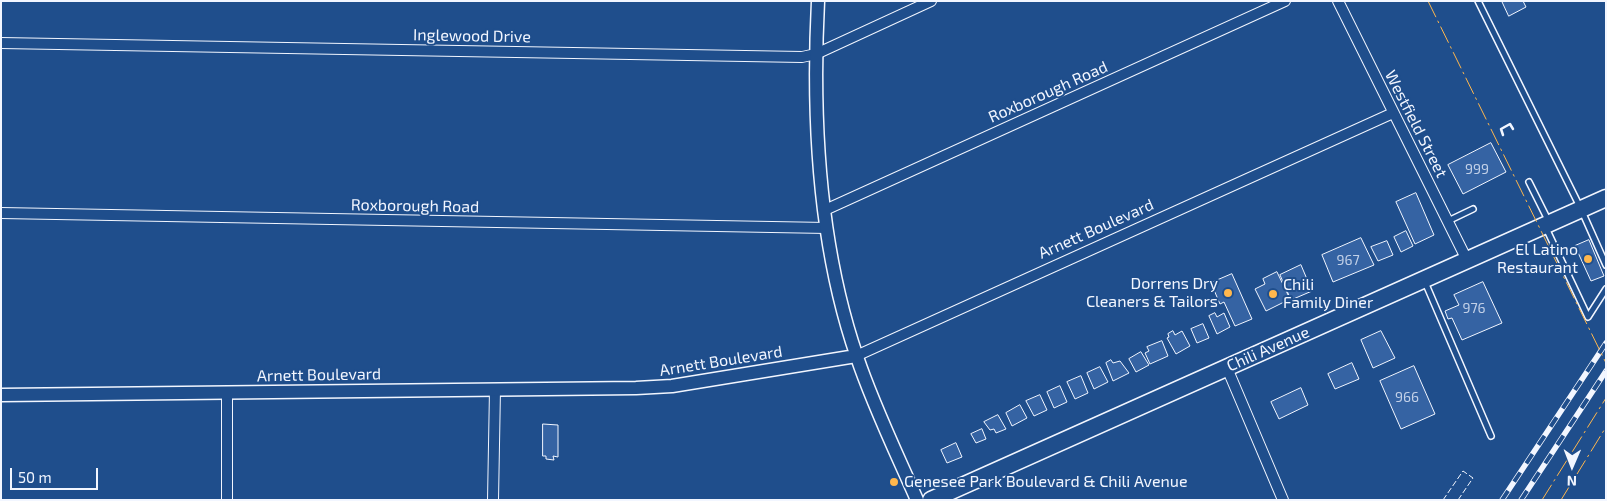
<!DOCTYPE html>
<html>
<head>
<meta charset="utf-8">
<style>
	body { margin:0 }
	#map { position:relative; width:1607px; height:501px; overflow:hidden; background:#1f4e8c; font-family:"Exo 2",sans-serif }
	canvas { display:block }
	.frame { position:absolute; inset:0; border:2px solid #f2f6ff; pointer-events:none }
	.north { position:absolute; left:1547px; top:441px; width:50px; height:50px; -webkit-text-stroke:4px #1f4e8c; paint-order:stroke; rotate:181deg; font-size:14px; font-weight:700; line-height:20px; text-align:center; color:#f2f6ff }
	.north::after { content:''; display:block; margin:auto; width:18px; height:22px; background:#f2f6ff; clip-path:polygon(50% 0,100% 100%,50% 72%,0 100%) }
	.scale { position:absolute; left:10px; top:468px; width:88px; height:22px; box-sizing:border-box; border:2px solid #f2f6ff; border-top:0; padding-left:6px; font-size:15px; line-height:18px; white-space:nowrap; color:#f2f6ff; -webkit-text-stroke:4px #1f4e8c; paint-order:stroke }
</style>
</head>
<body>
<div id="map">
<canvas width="1607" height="501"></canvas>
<div class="frame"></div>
<div class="north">N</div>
<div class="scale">50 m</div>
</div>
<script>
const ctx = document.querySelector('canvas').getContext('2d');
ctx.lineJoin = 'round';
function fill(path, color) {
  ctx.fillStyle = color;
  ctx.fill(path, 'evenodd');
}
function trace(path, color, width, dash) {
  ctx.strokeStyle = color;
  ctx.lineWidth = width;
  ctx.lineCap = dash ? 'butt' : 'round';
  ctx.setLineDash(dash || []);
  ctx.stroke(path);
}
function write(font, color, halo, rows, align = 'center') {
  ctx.font = font + ' "Exo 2",sans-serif';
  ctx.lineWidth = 4;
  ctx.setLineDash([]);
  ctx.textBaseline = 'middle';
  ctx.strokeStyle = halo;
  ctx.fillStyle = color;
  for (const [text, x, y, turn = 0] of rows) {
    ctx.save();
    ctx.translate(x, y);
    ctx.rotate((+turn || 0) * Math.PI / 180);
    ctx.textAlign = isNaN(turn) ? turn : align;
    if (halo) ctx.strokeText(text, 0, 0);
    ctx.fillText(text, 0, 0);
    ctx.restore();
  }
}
const building = new Path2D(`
	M1502 1H1523L1526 7 1509 16Z
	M1491 143 1506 172 1463 194 1448 165Z
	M1416 193 1434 235 1415 244 1396 202Z
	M1406 231 1413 246 1401 252 1394 237Z
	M1361 238 1374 265 1333 282 1322 255Z
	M1589 240 1604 276 1591 281 1575 246Z
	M1387 241 1393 255 1378 261 1371 247Z
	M1301 265 1312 291 1291 300 1280 275Z
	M1277 272 1290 299 1266 311 1255 289 1265 284 1263 279Z
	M1232 274 1252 319 1235 326 1224 302 1220 304 1211 283Z
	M1483 282 1502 323 1462 340 1452 318 1448 319 1445 311 1459 305 1454 295Z
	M1215 313 1217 317 1224 313 1230 327 1217 334 1209 316Z
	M1203 324 1209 338 1197 343 1191 329Z
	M1173 331 1175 335 1182 331 1190 346 1176 354 1167 338 1169 337 1168 334Z
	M1381 331 1395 358 1373 368 1361 340Z
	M1162 341 1168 356 1150 364 1145 353 1149 351 1147 347Z
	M1141 352 1149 365 1136 372 1129 359Z
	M1111 360 1113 363 1120 361 1129 373 1113 381 1106 363Z
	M1352 363 1359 379 1335 389 1328 374Z
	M1414 366 1435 414 1401 429 1380 381Z
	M1100 367 1108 382 1094 389 1087 373Z
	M1081 376 1088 393 1075 399 1067 382Z
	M1060 386 1067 402 1054 408 1047 392Z
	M1301 388 1308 405 1279 419 1271 402Z
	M1040 395 1047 410 1034 416 1026 401Z
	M1020 405 1027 418 1012 426 1006 413Z
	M998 415 1006 429 996 433 994 429 990 430 984 422Z
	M543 424 558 425V457L553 456 554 460 546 459V456H543Z
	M982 429 986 439 976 443 971 434Z
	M956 443 962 457 947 463 941 450Z`);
const service = new Path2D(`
	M1478 1 1581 209 1606 265
	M1529 182 1548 220
	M1448 221 1473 209
	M1546 228 1588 317 1606 289
	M1425 282 1491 436`);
const minor = new Path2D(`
	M1338 1 1467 260
	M1 43 802 57 816 54 931 1
	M825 210 1285 1
	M1 213 827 228
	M856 356 1393 113
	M1227 368 1283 500
	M227 500V392
	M493 500 495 389`);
const tertiary = new Path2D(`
	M818 1C812 119 818 244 857 357 873 405 896 452 917 500
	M1 395 636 388 672 386 856 356`);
const primary = new Path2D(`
	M931 500 1606 198`);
const rail = new Path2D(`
	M1502 500 1606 343
	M1521 500 1606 371`);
const fence = new Path2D(`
	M1443 500 1463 471 1473 478 1458 500`);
const wall = new Path2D(`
	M1503 135 1501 129 1510 124 1513 129`);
const power = new Path2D(`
	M1428 1 1606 363
	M1542 500 1606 398
	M1561 500 1606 427`);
const markers = [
	[1588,259,5,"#ffb74d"],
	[1228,293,5,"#ffb74d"],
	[1273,294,5,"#ffb74d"],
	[894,482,5,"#ffb74d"]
];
const numberNames = [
	["999",1477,169],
	["967",1348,260],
	["976",1474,308],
	["966",1407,397]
];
const streetNames = [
	["Inglewood Drive",472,36,1],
	["Roxborough Road",1048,92,-24],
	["Westfield Street",1416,124,63],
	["Roxborough Road",415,206,1],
	["Arnett Boulevard",1096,229,-24],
	["Chili Avenue",1268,349,-24],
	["Arnett Boulevard",721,361,-9],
	["Arnett Boulevard",319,375,-1]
];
const poiNames = [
	["El Latino",1578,250],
	["Restaurant",1578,268],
	["Dorrens Dry",1218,284],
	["Cleaners & Tailors",1218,302],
	["Chili",1283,285,"left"],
	["Family Diner",1283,303,"left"],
	["Genesee Park Boulevard & Chili Avenue",904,482,"left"]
];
fill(building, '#3563a3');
trace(building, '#f2f6ff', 1);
trace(service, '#f2f6ff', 8);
trace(minor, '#f2f6ff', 12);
trace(tertiary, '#f2f6ff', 15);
trace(primary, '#f2f6ff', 19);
trace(service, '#1f4e8c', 5);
trace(minor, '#1f4e8c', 10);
trace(tertiary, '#1f4e8c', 12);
trace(primary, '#1f4e8c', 16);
trace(rail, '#f2f6ff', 5.5);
trace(rail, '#1f4e8c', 4, [11]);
trace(fence, '#f2f6ff', 1, [6, 2.5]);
trace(wall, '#f2f6ff', 2.5);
trace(power, '#ffb74d', 1, [18, 4, 2.5, 4]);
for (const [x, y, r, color] of markers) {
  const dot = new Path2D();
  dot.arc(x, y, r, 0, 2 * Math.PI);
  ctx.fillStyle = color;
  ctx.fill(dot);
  trace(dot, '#1f4e8c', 2);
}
write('14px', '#c3d1e8', null, numberNames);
write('16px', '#f2f6ff', '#1f4e8c', streetNames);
write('16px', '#f2f6ff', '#1f4e8c', poiNames, 'right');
</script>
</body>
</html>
